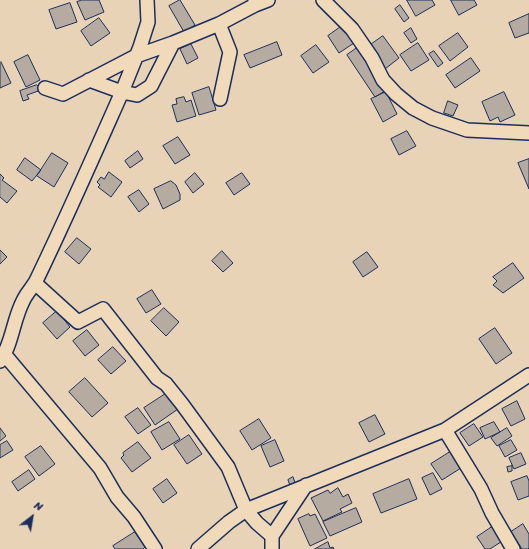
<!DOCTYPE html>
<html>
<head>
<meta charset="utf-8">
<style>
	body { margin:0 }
	#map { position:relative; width:529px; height:549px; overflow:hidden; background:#e8d3b6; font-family:Sriracha,sans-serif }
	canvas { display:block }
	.north { position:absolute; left:12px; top:497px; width:40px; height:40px; -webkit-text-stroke:3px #f1daba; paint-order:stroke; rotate:31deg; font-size:11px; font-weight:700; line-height:16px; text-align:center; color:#1b2f5e }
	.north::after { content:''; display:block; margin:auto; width:14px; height:18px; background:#1b2f5e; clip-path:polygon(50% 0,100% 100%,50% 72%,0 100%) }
</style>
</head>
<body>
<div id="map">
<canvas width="529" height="549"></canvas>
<div class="north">N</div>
</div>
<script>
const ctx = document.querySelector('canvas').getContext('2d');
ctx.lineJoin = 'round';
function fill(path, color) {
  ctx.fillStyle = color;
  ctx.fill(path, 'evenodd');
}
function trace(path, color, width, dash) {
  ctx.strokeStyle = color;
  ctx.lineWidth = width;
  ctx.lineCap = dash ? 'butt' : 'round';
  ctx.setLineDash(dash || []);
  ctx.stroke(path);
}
const building = new Path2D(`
	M82 0H99L104 12 85 20 77 2Z
	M180 0 195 25 184 32 169 6Z
	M407 0H432L435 5 416 16Z
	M451 0H474L477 5 459 15Z
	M70 3 77 22 56 29 49 10Z
	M400 5 409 18 404 22 395 9Z
	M529 14V33L515 38 509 23Z
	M99 18 110 33 91 46 81 31Z
	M342 26 354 43 339 53 328 36Z
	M411 28 417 39 411 43 404 33Z
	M458 33 468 47 450 61 439 46Z
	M383 36 399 58 385 69 369 46Z
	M277 42 282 55 250 68 244 55Z
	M418 43 429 60 411 71 400 55Z
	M191 44 198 58 187 64 180 49Z
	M316 45 329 62 313 73 301 56Z
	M357 48 385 91 375 97 347 55Z
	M434 51 443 63 438 67 429 54Z
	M28 55 40 80 26 87 14 62Z
	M471 58 480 71 455 88 446 75Z
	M1 62 11 83 0 88V63Z
	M37 85 41 90 27 95 29 99 23 101 20 91Z
	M209 87 216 110 199 115 192 93Z
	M386 92 397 114 383 122 371 99Z
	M504 92 515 115 500 122 498 117 490 121 482 102Z
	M184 97 186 102 191 100 196 116 177 122 172 105 177 104 176 99Z
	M448 101 458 105 453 116 444 113Z
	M407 131 416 146 399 155 391 139Z
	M178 137 190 155 175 164 163 146Z
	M138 151 143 159 130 168 125 161Z
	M52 153 68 163 54 187 37 176Z
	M25 158 41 170 32 181 17 170Z
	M529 159V189L518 163Z
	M109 172 122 182 111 197 98 187 100 185 97 182 101 177 104 179Z
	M195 173 204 184 193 193 185 182Z
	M242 173 250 184 234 195 226 183Z
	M0 174 4 178 2 180 17 191 7 203 0 197Z
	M171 181 176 185 180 194V200L163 209 154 189Z
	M139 190 149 204 139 212 128 197Z
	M77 238 91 249 79 264 65 252Z
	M0 250 7 257 0 264Z
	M222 251 233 263 223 272 212 261Z
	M367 252 378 267 363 277 353 262Z
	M513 263 524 278 503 293 493 285 497 281 493 277Z
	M152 290 161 304 146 313 137 299Z
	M164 308 179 322 166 336 151 321Z
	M57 311 70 327 57 339 43 323Z
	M495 328 512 353 496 364 479 339Z
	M87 330 99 345 85 356 73 341Z
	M113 347 126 361 111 374 98 360Z
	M85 378 108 403 92 417 69 392Z
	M167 393 178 409 155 425 144 408Z
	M517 401 525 419 511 426 502 409Z
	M138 408 151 425 138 434 125 417Z
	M375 415 385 434 369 442 359 423Z
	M259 419 271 438 252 450 240 431Z
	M169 422 180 439 162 450 151 432Z
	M494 422 500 432 485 439 480 428Z
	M474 424 483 437 469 446 460 433Z
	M0 428 6 436 0 441Z
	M507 428 512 436 497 446 491 438Z
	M189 435 202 454 187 464 174 445Z
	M275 440 284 461 270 467 261 446Z
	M511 440 517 450 505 457 499 446Z
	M7 441 13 450 0 458V445Z
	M138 442 151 458 132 472 121 458 124 455 123 453Z
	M41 446 55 464 39 476 25 457Z
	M450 452 461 468 442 480 431 464Z
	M521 453 526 464 514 469 509 458Z
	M512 466V471L508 472 507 467Z
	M29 470 35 479 18 491 12 482Z
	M433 473 442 489 430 495 422 478Z
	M527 476 529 481V496L518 500 511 482Z
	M293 477 296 485 291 488 288 480Z
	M167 479 177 493 163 503 153 489Z
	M409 479 417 499 381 513 373 494Z
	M338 488 343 497 348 494 352 503 340 509 342 512 323 521 311 498 328 490 330 493Z
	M356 508 362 522 330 536 323 522Z
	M309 514 310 516 315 514 327 538 310 546 298 519Z
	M523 524 529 534V548L528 549H522L511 532Z
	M495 525 504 540 490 549H485L477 537Z
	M135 532 145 547 143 549H115L113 546Z
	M328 542 330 548 333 547 334 549H315Z`);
const minor = new Path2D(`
	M323 0 352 29 372 58 383 80 396 94 413 108 432 118 467 130 529 133
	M255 5 268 0
	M89 80 122 92 140 47 148 22 147 0
	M45 88 63 94 136 56 173 43
	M220 99 230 52 219 24 255 5V0
	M35 283 78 322 103 309 157 378 166 384 182 404 228 467 246 510 257 523 272 536
	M5 355 100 468 117 497 134 517 155 549
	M0 361C12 345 13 320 23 301 26 294 32 288 36 281 66 219 94 155 122 92L137 95 151 86 173 43 219 24
	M445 430 481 489 492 513 513 549
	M198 549 229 522 246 510 445 430 529 375
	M272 549V536L306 485`);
fill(building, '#b5aba1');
trace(building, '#1b2f5e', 1);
trace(minor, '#1b2f5e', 16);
trace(minor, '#f1daba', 13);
</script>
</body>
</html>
